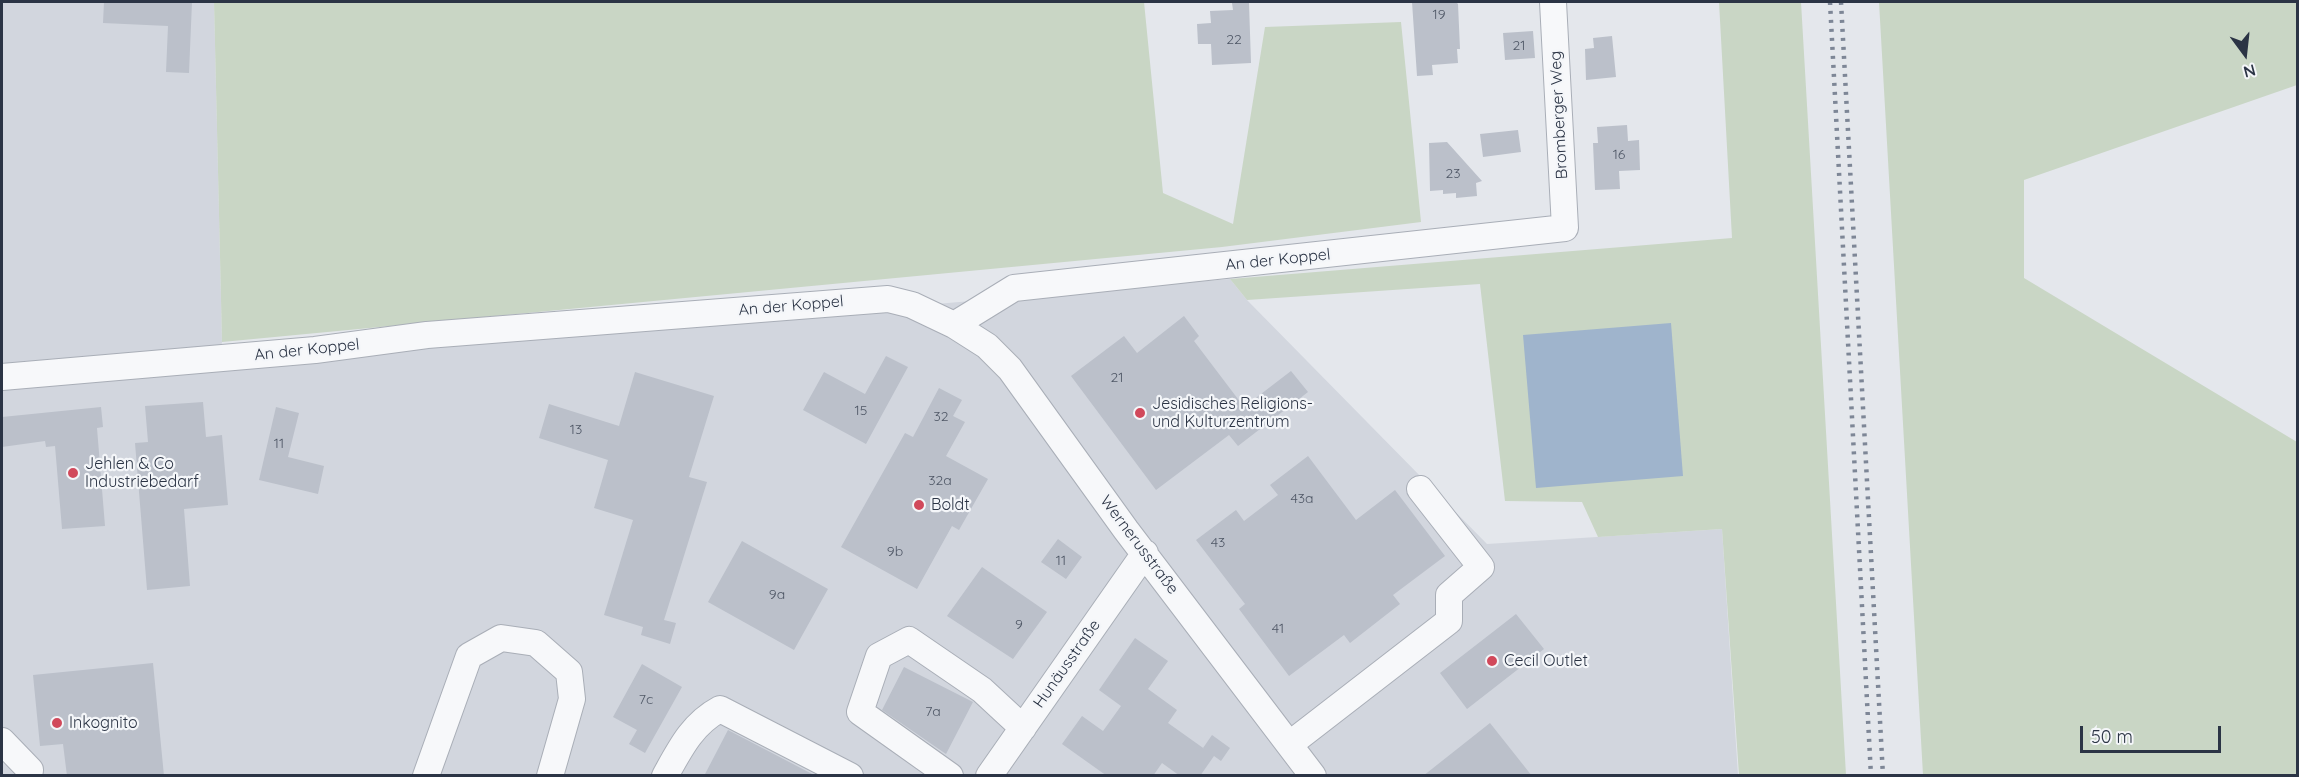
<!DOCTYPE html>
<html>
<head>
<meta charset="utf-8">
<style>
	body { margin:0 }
	#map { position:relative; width:2299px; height:777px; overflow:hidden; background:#e4e7ec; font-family:Quicksand,sans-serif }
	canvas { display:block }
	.frame { position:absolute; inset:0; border:3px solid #2b3445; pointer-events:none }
	.north { position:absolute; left:2215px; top:24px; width:60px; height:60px; -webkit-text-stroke:4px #f4f6f9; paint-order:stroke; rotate:165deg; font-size:16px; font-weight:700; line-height:24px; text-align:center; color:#2b3445 }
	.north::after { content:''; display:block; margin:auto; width:21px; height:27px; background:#2b3445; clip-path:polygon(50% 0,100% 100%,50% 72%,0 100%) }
	.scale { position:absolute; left:2080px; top:726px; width:141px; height:27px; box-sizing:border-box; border:3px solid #2b3445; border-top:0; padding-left:8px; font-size:18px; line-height:21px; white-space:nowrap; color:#2b3445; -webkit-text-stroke:4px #f4f6f9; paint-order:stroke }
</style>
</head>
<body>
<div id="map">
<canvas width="2299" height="777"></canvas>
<div class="frame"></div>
<div class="north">N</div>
<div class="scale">50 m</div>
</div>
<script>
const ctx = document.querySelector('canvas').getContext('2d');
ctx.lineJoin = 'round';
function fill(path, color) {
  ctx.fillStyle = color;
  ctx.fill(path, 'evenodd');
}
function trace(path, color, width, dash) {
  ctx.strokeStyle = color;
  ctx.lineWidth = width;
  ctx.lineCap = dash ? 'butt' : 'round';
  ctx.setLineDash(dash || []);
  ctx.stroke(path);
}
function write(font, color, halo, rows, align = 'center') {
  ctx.font = font + ' Quicksand,sans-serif';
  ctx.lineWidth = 4.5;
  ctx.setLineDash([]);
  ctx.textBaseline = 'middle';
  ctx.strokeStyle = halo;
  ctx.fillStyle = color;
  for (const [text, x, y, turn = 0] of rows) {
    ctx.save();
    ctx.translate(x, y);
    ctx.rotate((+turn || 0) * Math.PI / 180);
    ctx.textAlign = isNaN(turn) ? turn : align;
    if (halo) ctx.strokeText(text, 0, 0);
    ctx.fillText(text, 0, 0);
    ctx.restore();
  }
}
const built = new Path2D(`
	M2 2H214L222 342 218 365 1230 279 1247 300 1487 544 1722 529 1738 775 2 776Z`);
const green = new Path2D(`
	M214 2H1144L1163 193 1233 224 1265 27 1401 22 1421 222 1222 247 222 342Z
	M1719 2H1801L1846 775H1739L1722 529 1598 537 1582 502 1505 501 1480 284 1247 300 1230 279 1732 238Z
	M1879 2H2297V85L2024 180V278L2297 442V775H1923Z`);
const water = new Path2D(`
	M1671 323 1683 476 1536 488 1523 335Z`);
const building = new Path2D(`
	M104 2H192L189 73 166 72 168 26 103 23Z
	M1412 2H1456L1458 4 1460 49H1457L1458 63 1432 65 1433 75 1417 76Z
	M1232 3H1249L1251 63 1212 65 1211 44H1198L1197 24 1211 23 1210 11 1233 10Z
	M1533 31 1535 58 1505 60 1503 33Z
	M1612 36 1616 77 1586 80 1585 49 1594 48 1593 38Z
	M1627 125 1628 141 1639 140 1640 170 1619 171 1620 189 1595 190 1593 143H1598L1597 127Z
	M1518 130 1521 152 1483 157 1480 134Z
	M1447 142 1482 181 1476 183 1477 196 1456 198V193L1443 194V190L1430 191 1429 143Z
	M1184 316 1199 336 1194 341 1244 407 1291 371 1308 392 1238 446 1229 435 1156 490 1071 376 1124 336 1137 353Z
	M886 356 908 367 866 444 803 410 824 372 865 394Z
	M635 372 714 396 689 477 707 482 664 620 676 623 670 644 641 635 643 627 604 615 633 520 594 508 608 460 539 438 549 404 619 426Z
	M939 388 962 400 953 416 965 422 946 456 988 479 959 530 952 526 917 589 841 547 905 433 913 437Z
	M203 402 206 437 222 435 228 505 184 509 190 586 147 590 135 443 148 442 145 406Z
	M101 407 103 427 97 428 105 526 62 529 55 446 46 447 45 441 2 447V417Z
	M276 407 299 413 288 457 324 466 318 494 259 480Z
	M1308 456 1356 520 1395 490 1445 556 1393 595 1400 604 1350 643 1344 635 1289 676 1239 609 1245 604 1196 540 1236 510 1244 521 1278 495 1270 485Z
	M1058 539 1082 557 1066 579 1041 562Z
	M742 541 828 589 794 650 708 602Z
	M982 567 1047 612 1013 659 947 616Z
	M1516 614 1544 649 1467 709 1440 673Z
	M1135 638 1168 661 1148 689 1177 710 1168 723 1206 750 1203 748 1212 735 1230 748 1221 761 1214 756 1200 776H1180L1162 763 1153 776H1107L1062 744 1082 716 1103 731 1121 706 1099 690Z
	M153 663 164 776H67L63 744 40 746 33 675Z
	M642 664 682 687 645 753 629 744 637 730 613 717Z
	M904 667 973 702 946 754 882 710Z
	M1490 723 1532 776H1423Z
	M728 730 816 776H704Z`);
const minor = new Path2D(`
	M954 325 987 346 1010 369 1126 530 1313 776
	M2 377 315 350 427 335 888 299 912 305 954 325 1014 288 1565 228 1553 2
	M2 741 30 770 29 776
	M1290 744 1449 621V595L1481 567 1420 489
	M426 776 469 656 501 638 536 643 569 672 572 699 550 776
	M665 776C680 749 692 724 720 709L850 776
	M950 776 860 712 879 656 909 640 982 690 1023 728
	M989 776 1145 553`);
const rail = new Path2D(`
	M1830 2 1871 776
	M1841 2 1883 776`);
const markers = [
	[1140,413,6,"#d1495b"],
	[73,473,6,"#d1495b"],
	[919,505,6,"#d1495b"],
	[1492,661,6,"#d1495b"],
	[57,723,6,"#d1495b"]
];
const numberNames = [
	["19",1439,15],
	["22",1234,40],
	["21",1519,46],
	["16",1619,155],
	["23",1453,174],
	["21",1117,378],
	["15",861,411],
	["32",941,417],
	["13",576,430],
	["11",279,444],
	["32a",940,481],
	["43a",1302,499],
	["43",1218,543],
	["9b",895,552],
	["11",1061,561],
	["9a",777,595],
	["9",1019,625],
	["41",1278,629],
	["7c",646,700],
	["7a",933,712]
];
const streetNames = [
	["Bromberger Weg",1559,115,-93],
	["An der Koppel",1278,260,-6],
	["An der Koppel",791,306,-5],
	["An der Koppel",307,350,-6],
	["Wernerusstraße",1139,545,53],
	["Hunäusstraße",1067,664,-55]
];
const poiNames = [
	["Jesidisches Religions-",1152,404],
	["und Kulturzentrum",1152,422],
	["Jehlen & Co",85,464],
	["Industriebedarf",85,482],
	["Boldt",931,505],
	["Cecil Outlet",1504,661],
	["Inkognito",69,723]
];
fill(built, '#d2d6de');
fill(green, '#c9d6c5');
fill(water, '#9fb4cc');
fill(building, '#bbc0ca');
trace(minor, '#a9aeb7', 28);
trace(minor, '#f7f8fa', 26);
trace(rail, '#7d8696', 4.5, [3, 6]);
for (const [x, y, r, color] of markers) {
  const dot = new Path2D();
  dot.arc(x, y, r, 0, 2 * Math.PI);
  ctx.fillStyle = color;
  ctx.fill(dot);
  trace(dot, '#f4f6f9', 2);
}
write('14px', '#4f5766', null, numberNames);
write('16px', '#2b3445', '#f4f6f9', streetNames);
write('16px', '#2b3445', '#f4f6f9', poiNames, 'left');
</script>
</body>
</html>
